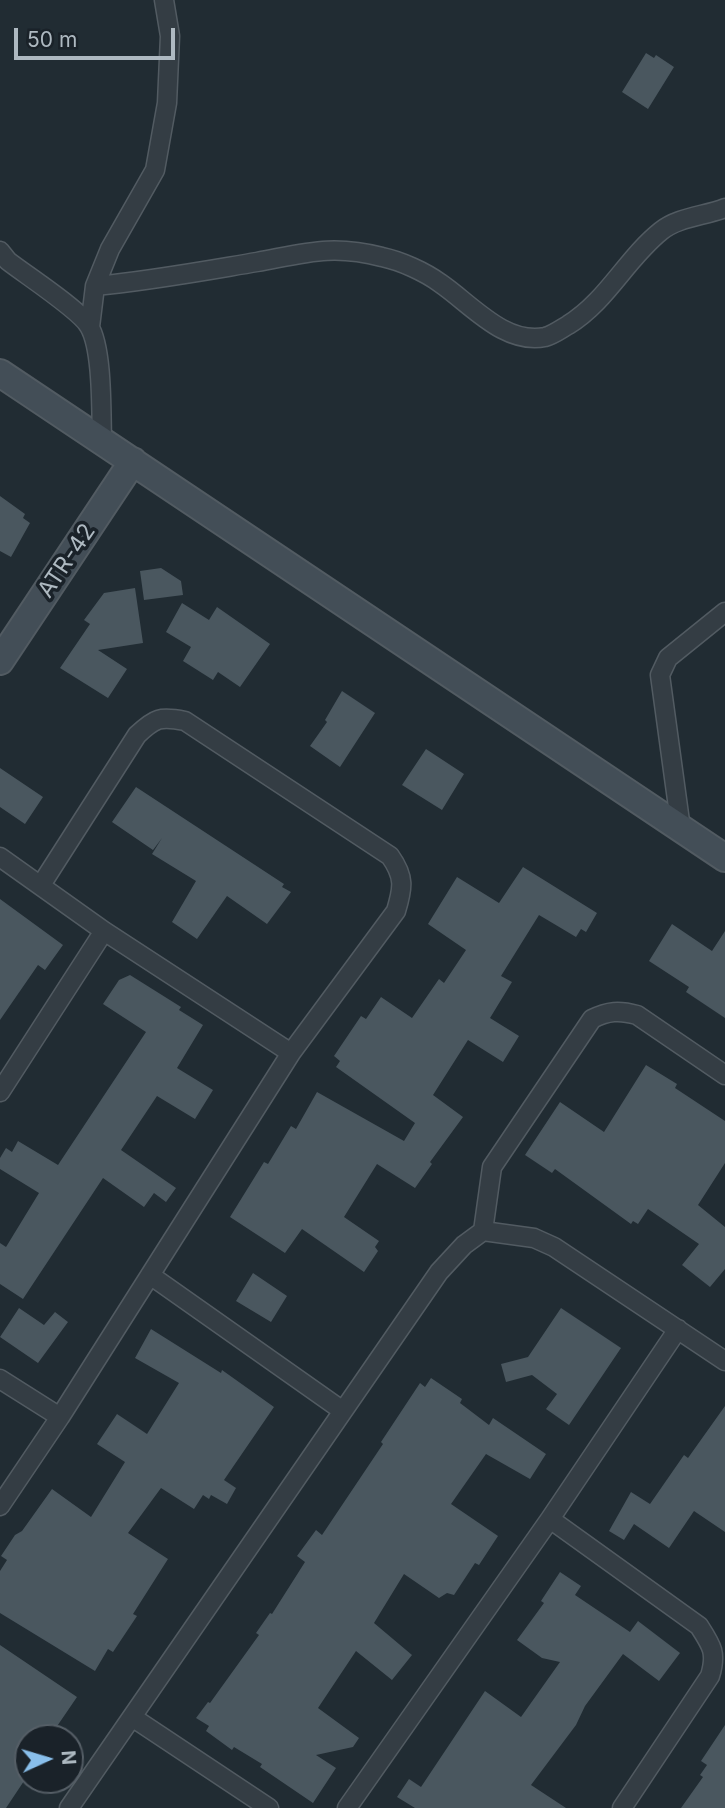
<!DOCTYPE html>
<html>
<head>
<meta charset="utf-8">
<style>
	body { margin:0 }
	#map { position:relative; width:725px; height:1808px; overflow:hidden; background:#212c33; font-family:Inter,sans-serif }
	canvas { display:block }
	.north { position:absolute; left:14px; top:1724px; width:70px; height:70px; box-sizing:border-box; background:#1a2229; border:2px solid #555e66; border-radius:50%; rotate:86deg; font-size:19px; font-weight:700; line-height:28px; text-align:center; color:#aeb9c1 }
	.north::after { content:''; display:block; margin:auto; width:24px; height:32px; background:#89bfeb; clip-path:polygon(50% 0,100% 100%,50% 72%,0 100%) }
	.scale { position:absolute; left:14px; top:28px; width:161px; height:32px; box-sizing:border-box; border:4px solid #aeb9c1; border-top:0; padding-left:9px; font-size:21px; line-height:24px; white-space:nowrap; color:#aeb9c1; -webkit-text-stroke:5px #1a2229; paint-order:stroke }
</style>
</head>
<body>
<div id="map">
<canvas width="725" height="1808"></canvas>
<div class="north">N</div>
<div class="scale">50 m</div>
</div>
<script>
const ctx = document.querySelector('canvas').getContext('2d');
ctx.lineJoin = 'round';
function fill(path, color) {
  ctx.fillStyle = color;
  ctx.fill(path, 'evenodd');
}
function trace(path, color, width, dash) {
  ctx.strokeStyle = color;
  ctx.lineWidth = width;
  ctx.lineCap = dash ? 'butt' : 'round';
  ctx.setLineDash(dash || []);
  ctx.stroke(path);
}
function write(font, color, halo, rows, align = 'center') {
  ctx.font = font + ' Inter,sans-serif';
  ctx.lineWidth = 7;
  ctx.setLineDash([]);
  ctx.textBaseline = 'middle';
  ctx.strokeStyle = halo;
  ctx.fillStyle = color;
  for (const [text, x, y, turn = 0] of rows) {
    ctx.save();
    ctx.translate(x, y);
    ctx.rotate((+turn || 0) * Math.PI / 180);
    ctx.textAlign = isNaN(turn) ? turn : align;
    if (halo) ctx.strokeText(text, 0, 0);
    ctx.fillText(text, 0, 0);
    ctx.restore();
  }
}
const building = new Path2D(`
	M646 53 654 58 656 55 674 67 648 109 622 92Z
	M0 496 25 514 23 518 30 523 11 557 0 551Z
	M161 568 181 581 183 595 144 600 140 571Z
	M135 588 143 643 98 650 127 669 108 698 60 668 90 624 84 620 104 593Z
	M182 603 209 620 217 607 270 644 240 687 218 672 213 680 183 661 191 647 166 632Z
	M342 691 375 713 340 767 310 746 327 722 325 720Z
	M426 749 464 774 442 810 402 785Z
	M0 768 43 797 25 824 0 807Z
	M136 787 284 884 282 887 291 892 267 924 227 896 197 939 172 922 196 881 152 854 162 838 153 850 112 822Z
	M523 867 597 913 586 932 581 929 576 937 539 915 501 976 512 982 490 1018 519 1036 503 1062 468 1040 433 1095 463 1117 430 1162 432 1164 415 1188 377 1164 344 1217 379 1241 375 1247 378 1251 364 1272 302 1229 285 1253 230 1217 264 1162 268 1164 291 1126 296 1129 317 1092 404 1141 415 1123 336 1067 340 1061 334 1056 361 1016 366 1019 381 997 412 1018 439 979 444 983 466 950 428 924 457 877 499 903Z
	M0 899 63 945 45 970 38 965 0 1020Z
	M672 924 712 951 725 931V1018L686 992 689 987 649 961Z
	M130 975 181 1007 179 1010 203 1025 177 1068 213 1090 195 1119 157 1096 121 1150 176 1188 166 1202 154 1193 144 1207 103 1178 23 1299 0 1284V1243L6 1247 39 1193 0 1169V1158L6 1148 12 1152 18 1141 58 1165 146 1032 103 1004 119 980Z
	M646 1065 677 1084 675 1088 725 1121V1163L698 1205 725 1227V1269L710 1287 682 1265 699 1244 648 1209 638 1224 633 1221 631 1224 555 1169 552 1173 525 1155 560 1102 604 1132Z
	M253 1273 287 1296 271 1322 236 1301Z
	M19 1308 44 1325 55 1312 68 1322 38 1363 0 1337Z
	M561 1308 621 1348 569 1425 546 1409 557 1394 532 1375 506 1382 501 1364 528 1357Z
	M151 1329 221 1373 222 1370 274 1407 224 1480 236 1488 227 1504 211 1495 209 1499 203 1495 194 1509 161 1488 128 1533 168 1559 133 1614 137 1616 113 1652 108 1649 95 1671 0 1613V1571L7 1560 1 1556 15 1535 22 1531 52 1489 91 1517 125 1462 97 1444 117 1414 147 1434 179 1383 135 1358Z
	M431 1378 462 1399 460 1403 489 1425 493 1418 546 1454 530 1479 486 1454 451 1504 498 1536 479 1565 475 1563 454 1595 447 1593 439 1598 404 1574 374 1623 412 1655 392 1680 356 1651 318 1708 359 1738 353 1747 316 1755 336 1768 313 1803 260 1767 262 1764 234 1747 232 1750 206 1731 209 1726 196 1718 208 1702 210 1703 259 1635 256 1633 270 1613 272 1614 305 1562 297 1556 316 1530 322 1535 383 1444 381 1442 420 1383 425 1387Z
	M725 1406V1532L694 1511 669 1548 634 1524 624 1540 609 1531 631 1492 650 1504 684 1455 688 1458Z
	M560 1572 581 1586 575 1595 630 1632 638 1621 680 1653 659 1681 623 1654 585 1706 576 1725 531 1785 566 1808H415L397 1797 409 1779 421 1787 485 1691 521 1717 560 1662 542 1658 517 1640 544 1603 541 1601Z
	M0 1645 77 1697 49 1738H28V1775L6 1808H0Z
	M725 1725V1808H681L703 1777 700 1775 707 1765 701 1761Z`);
const street = new Path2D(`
	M0 251 8 261C26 275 80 310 89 326 103 349 101 413 102 440
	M95 286C149 281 203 271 257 262 306 253 332 244 382 257 401 261 425 272 440 283 471 304 504 345 545 337 553 335 561 329 568 325 607 301 626 259 661 231 678 217 705 216 725 208
	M90 327 95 286 110 249 155 170 167 103 170 36 164 0
	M681 829 660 675 668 658 725 612
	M0 857 104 931 291 1053
	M0 1092 104 931
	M483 1231 492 1167 592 1019C608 1011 619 1010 637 1015L725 1075
	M150 1275 343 1411
	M0 1379 60 1417
	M0 1506 60 1417 291 1053 396 911C403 888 405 877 390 856L185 721C160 716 155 718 137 735L41 885
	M550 1519 699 1626C712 1646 717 1653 710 1676L622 1808
	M132 1717 269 1808
	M69 1808 439 1272 464 1245 483 1231 534 1238 554 1247 725 1361
	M347 1808 550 1519 678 1329`);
const secondary = new Path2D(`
	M0 373 725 858
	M0 661 133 461`);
const streetNames = [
	["ATR-42",67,561,-56]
];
fill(building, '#4a575f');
trace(street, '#525b62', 21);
trace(secondary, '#525b62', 30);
trace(street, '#343d44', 18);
trace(secondary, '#434e57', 26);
write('23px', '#aeb9c1', '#1a2229', streetNames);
</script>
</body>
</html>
